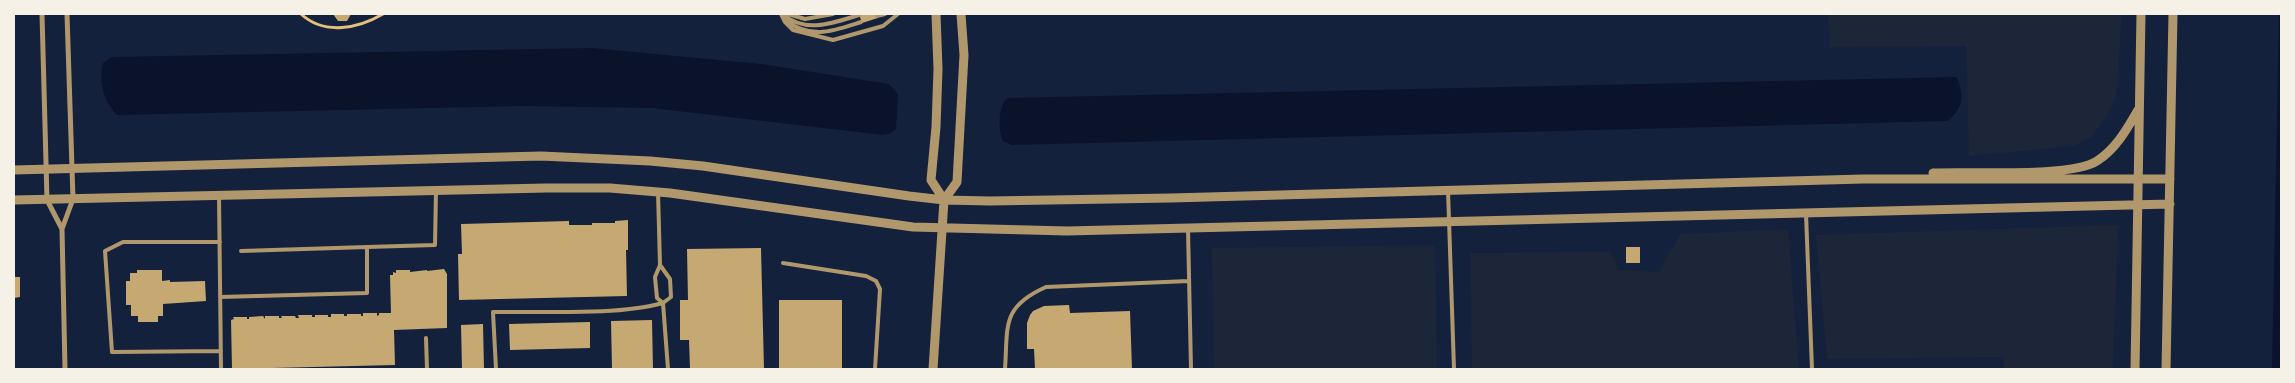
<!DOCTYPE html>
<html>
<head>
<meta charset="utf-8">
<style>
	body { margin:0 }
	#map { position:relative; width:2295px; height:383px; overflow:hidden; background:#14213d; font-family:"Roboto Serif",serif }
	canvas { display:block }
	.frame { position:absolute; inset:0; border:15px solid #f6f1e7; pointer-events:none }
</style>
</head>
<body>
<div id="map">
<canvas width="2295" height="383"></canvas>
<div class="frame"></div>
</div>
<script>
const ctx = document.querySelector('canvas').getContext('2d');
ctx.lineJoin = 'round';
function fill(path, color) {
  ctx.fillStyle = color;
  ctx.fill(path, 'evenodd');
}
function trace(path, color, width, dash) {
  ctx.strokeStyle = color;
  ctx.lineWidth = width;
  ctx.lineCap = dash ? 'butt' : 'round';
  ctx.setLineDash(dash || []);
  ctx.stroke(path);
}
const green = new Path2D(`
	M1828 14H2122L2116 96 2103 122 2091 137 2073 146 1969 156 1966 46 1830 47Z
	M2118 225 2113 369H2004L2003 357 1827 359 1816 235Z
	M1788 229 1799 369H1472L1470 253 1610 252 1619 270 1659 272 1680 234Z
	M1435 245 1437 369H1214L1212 248Z`);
const water = new Path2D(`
	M2279 14H2281V369H2272Z
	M592 48 761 64 889 84 898 94 896 129 891 133 883 135 652 108 523 106 117 115C104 101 98 82 103 63L112 57Z
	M1957 77C1964 97 1964 106 1948 121L1011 145 1003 141C998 129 998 108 1007 98Z`);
const building = new Path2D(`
	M333 14H351L347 21H338Z
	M859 14H876L878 18 862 23Z
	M628 220V250H626L627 296 459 300 458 254H462L461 224 569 221V225H592V223H615V221Z
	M1626 247H1640V263H1626Z
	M761 248 764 369H690L689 340H680V300H688L687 249Z
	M444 269 447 274V328L394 330 395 365 232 369 231 320 234 319 233 317H247V319H249V317L263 316 265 319V316H279V318H282L281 316H295L296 318H299L298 315H312V317H315V315H328V317H331V314H344V316H347V314H361V316H363V313H377V316L379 315V313H391L390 275H393V272L396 273V270H410V272L427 270V271Z
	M137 270H162V281L170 280V282L205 281 206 301 163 304V316H158V322H138V316H131V305H126V281H130V273H137Z
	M14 277H20V297L14 298Z
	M779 300H842V369H779Z
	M1069 305 1070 313 1130 311 1132 369H1035L1034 349H1027V323L1030 315 1033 311 1044 306Z
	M652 320 653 369H612L611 321Z
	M590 322V348L510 350 509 324Z
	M483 324 484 369H462L461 325Z`);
const path = new Path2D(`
	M301 14C325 36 359 28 383 14`);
const service = new Path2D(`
	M781 14 785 22 793 30 833 40 883 26 898 14
	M782 14C806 34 833 23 859 15
	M788 14 805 19 833 14
	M877 16 885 14
	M785 20C812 40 833 31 861 22
	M1448 190 1454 369
	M658 192 660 265 670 279 671 297 663 303 657 298 655 277 660 265
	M219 195 221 369
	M1806 214 1812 369
	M1188 229 1191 369
	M220 242H123L105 251 112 352 221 351
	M367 247 435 245 436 190
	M783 263 866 276 876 281 880 289 875 369
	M220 297 367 293V247L241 251
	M426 338 427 369
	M496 369 493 312C544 311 615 316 663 303L668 369
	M1005 369C1008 326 1001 307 1046 287L1189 281`);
const minor = new Path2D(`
	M42 14 47 200 62 229
	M65 369 62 229 73 199 67 14`);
const tertiary = new Path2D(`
	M936 14 938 69 936 127 931 180 944 200
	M14 170 541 156 650 161 703 166 909 196 944 200 990 201 1171 198 1863 179H2170
	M1933 173C1969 171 2071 178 2097 161 2116 149 2127 129 2138 110
	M14 200 546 188H610L670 193 913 227 1067 231 2170 204
	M944 200 957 182 964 55 961 14
	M933 369 944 200
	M2135 369 2141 14
	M2166 369 2173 14`);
fill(green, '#1d2539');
fill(water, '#0b132b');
fill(building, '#c6a872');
trace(path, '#e5c07b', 3);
trace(service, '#b1986c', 4);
trace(minor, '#b1986c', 5);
trace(tertiary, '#b1986c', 9);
</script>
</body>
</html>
